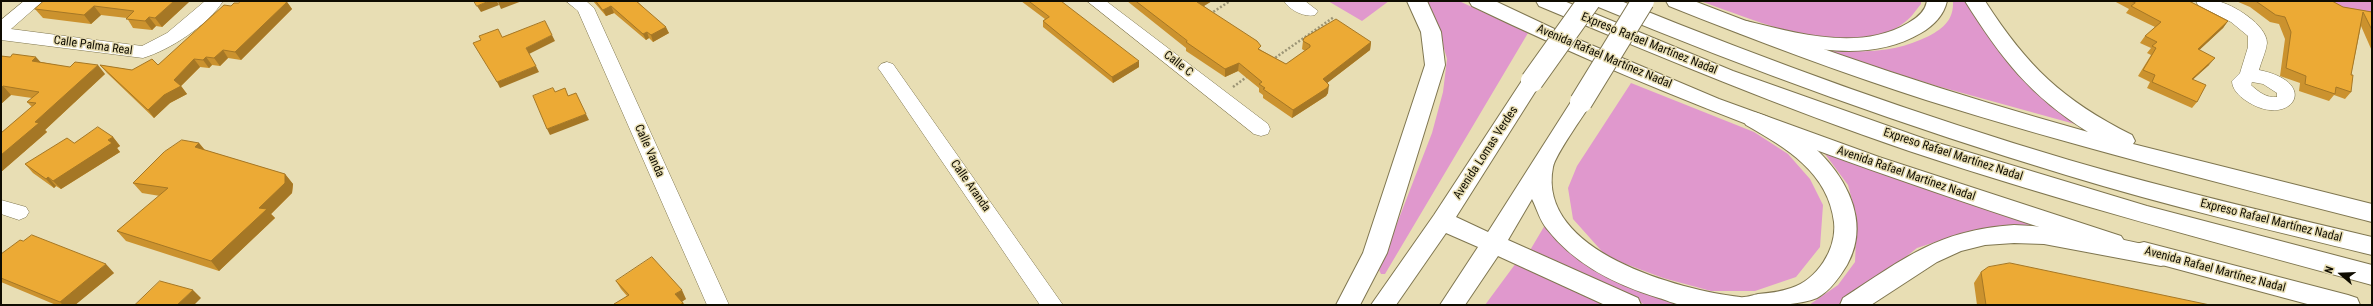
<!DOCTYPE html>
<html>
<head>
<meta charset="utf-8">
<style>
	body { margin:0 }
	#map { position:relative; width:2373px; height:306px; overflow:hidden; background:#e8deb4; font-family:"Roboto Condensed",sans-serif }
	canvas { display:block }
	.frame { position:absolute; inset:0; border:2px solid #0f0c01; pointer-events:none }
	.north { position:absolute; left:2321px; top:254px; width:40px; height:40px; -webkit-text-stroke:3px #e8deb4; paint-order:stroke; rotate:289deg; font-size:11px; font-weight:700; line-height:16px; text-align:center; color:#0f0c01 }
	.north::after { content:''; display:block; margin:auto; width:14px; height:18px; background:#0f0c01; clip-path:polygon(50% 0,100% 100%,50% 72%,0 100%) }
</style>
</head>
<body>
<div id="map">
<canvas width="2373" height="306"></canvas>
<div class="frame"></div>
<div class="north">N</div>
</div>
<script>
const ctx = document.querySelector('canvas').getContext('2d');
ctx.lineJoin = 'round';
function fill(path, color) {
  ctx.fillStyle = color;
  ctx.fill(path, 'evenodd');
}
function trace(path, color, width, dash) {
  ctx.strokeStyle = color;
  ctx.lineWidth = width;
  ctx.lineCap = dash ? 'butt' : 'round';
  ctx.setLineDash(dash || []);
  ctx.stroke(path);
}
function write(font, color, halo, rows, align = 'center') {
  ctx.font = font + ' "Roboto Condensed",sans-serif';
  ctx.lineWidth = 3;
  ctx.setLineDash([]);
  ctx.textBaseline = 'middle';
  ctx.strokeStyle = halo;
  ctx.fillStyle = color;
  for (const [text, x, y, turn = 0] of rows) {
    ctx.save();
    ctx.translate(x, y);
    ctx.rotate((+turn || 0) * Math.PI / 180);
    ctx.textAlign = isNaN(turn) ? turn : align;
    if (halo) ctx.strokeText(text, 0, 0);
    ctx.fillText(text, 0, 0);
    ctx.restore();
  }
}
const green = new Path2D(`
	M1328 1H1389L1362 21Z
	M1426 1H1459L1528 33 1385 274H1381L1379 270 1432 133 1443 92 1447 59 1435 17Z
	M1700 1H1921V4C1916 10 1911 18 1905 22 1852 64 1755 20 1700 1Z
	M1953 1H1971L2082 126 1937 86 1799 43C1846 52 1884 58 1929 36 1944 28 1954 19 1953 1Z
	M2315 1H2372V18Z
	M1631 83 1754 132 1788 154 1810 179 1823 205 1820 247 1796 277 1755 291H1711L1663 278 1607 257 1573 219 1568 188 1577 166Z
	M1825 154 2039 224 1966 232 1917 248 1860 293 1840 305H1809L1838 285 1855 262 1857 218 1848 185Z
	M1545 225 1568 251 1598 273 1681 305H1646L1529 252Z
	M1516 263 1615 305H1485Z`);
const path = new Path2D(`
	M1210 14 1230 1
	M1272 60 1334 17
	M1233 87 1248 76`);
const minor = new Path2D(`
	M24 1H43L11 29 142 46 167 33 205 1H223C208 25 170 50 143 58L1 40V20Z
	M566 1H586L594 8 729 305H707L578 11Z
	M1087 1H1106L1268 124 1270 129 1268 134 1261 136 1254 134Z
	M1284 1H1305L1318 11 1315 15C1305 18 1289 10 1284 1Z
	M2196 1C2202 1 2210 0 2217 1 2233 4 2267 25 2267 43 2266 52 2261 62 2259 70 2324 83 2289 131 2245 100 2239 96 2232 89 2232 81L2240 73 2248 47V36L2231 22 2198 5ZM2252 82 2263 84 2277 93V97C2266 98 2259 92 2251 85Z
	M887 62 893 64 1063 305H1040L881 72 878 68 881 64Z
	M1 200 26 207 29 212 26 217 19 220 1 214Z`);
const primary = new Path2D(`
	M1469 1H1495L1563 33 1719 99 1879 157 2121 236 2125 242 2121 248 2113 251C1893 180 1681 107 1472 6Z
	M1666 1H1694C1824 52 1955 95 2088 132 2030 96 2001 58 1965 1H1985C2027 66 2062 100 2132 135L2135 141 2133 144 2372 204V222C2223 184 2073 146 1926 100 1839 72 1754 40 1669 6Z
	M2144 242 2348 295 2357 298 2360 305H2311L2136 258 2132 251 2136 244Z`);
const trunk = new Path2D(`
	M1407 1H1427L1441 32 1445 65 1387 253 1360 305H1336L1363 253 1425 65 1421 32Z
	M1927 1H1947C1944 15 1933 26 1921 33 1867 65 1803 47 1746 35L1739 33 1736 28 1739 23 1746 21C1797 33 1859 52 1908 23 1917 18 1925 12 1927 1Z
	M1532 74 1539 76 1542 81 1456 217 1488 232 1574 97 1581 95 1588 97 1592 102C1584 115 1555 155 1553 167 1536 252 1680 290 1740 297 1745 298 1753 295 1758 294 1769 293 1780 292 1791 288 1817 280 1837 249 1834 222 1828 172 1786 148 1746 125L1743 120 1746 115 1754 112C1812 129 1883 202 1847 265 1839 278 1830 291 1817 298 1797 306 1770 305 1748 305 1727 305 1703 306 1682 305 1674 304 1666 300 1659 298 1616 285 1575 265 1547 229 1540 221 1537 209 1532 199L1508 240 1638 298 1641 305H1605L1498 256 1465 305H1440L1478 247 1446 233 1396 305H1371L1434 215 1525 76Z
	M2014 225C2064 227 2112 237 2161 248L2169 250 2173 257 2169 264 2161 266 2044 244 2014 243 1985 245 1961 251 1937 262 1871 305H1840L1843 298C1905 258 1938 230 2014 225Z`);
const motorway = new Path2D(`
	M1536 1H1564L1733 71 1925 139 2147 206 2372 265V285C2217 243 2062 202 1909 151 1783 108 1661 57 1539 6Z
	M1593 1H1621C1768 61 1917 115 2069 160 2169 189 2271 213 2372 237V255C2270 230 2167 206 2066 175 1907 127 1750 70 1596 6Z`);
const trunkBridge = new Path2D(`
	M1532 81 1589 1
	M1581 102 1643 1`);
const wall = new Path2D(`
	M190 1 162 27 156 26 152 30 133 28 127 18 101 15 91 24 43 18 35 9Z
	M593 1H637L669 33 653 42 649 38 646 40 614 13 606 16Z
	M1021 1H1061L1139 67 1113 83 1043 27V21L1045 19Z
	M1127 1H1212L1204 6 1261 50 1286 64 1305 51 1302 49 1303 41 1371 42 1370 50 1327 83 1328 93 1326 96 1292 118 1263 98V95L1259 92V88L1238 71 1225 77 1186 51V48Z
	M2114 1H2189L2228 21 2223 28 2199 50 2209 65 2193 79 2197 102 2192 108 2147 88 2150 82 2138 76 2151 55 2147 53 2151 48 2140 43 2145 36 2155 27 2126 13 2129 9Z
	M2236 1H2332L2343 7 2372 12V51L2361 26 2351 75V92L2345 99 2334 95 2329 101 2299 91 2300 83 2280 76 2285 39 2279 24 2270 22 2250 7Z
	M287 2 292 9 241 60 228 58 220 66 212 65 209 68 200 67 181 86 187 94 170 103 154 118 107 73 100 65 132 70 158 65 238 3Z
	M1 56 41 62 105 74 45 130 47 132 1 172V133L32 107 27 102 32 98 11 95 1 104Z
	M113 137 120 146 117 148 120 152 61 189 56 186 54 188 33 173 25 164 74 143Z
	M199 143 205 150 285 174 293 184 292 193 271 214 275 218 219 271 126 241 117 231 160 196 142 193 133 183Z
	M1 254 114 273 75 305H56L1 282Z
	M1981 272 2210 305H1977L1974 283Z
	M616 281 686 299 682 301 685 305H615L627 296 621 289Z`);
const shadedWall = new Path2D(`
	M174 1H190L162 27 155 18Z
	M489 1H497L499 5 481 12 477 6Z
	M502 1H522L501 9 498 2Z
	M1199 1H1212L1197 10V2Z
	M287 2 292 9 241 60 235 52Z
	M94 6 101 15 91 24 84 15Z
	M611 6 614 13 606 16 603 10Z
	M149 17 156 26 152 30 145 21Z
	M2228 21 2223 28 2193 56 2198 49Z
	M666 27 669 33 653 42 651 35Z
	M647 32 649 38 646 40 643 34Z
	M552 35 555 41 529 54 526 48Z
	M1371 42 1370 50 1322 87 1323 79Z
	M223 50 228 58 220 66 214 58Z
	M36 57 44 66 32 61Z
	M206 57 212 65 209 68 203 60Z
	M2215 58 2209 65 2187 85 2192 79Z
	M194 59 200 67 181 86 187 94 170 103 154 118 148 110 174 80Z
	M1139 61V67L1113 83 1112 77Z
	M1239 63 1238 71 1225 77V69Z
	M98 65 105 74 45 130 47 132 1 172V155L35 122Z
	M536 66 539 72 500 88 497 82Z
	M1329 85 1328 93 1326 96 1292 118 1293 110Z
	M3 86 11 95 1 104V88Z
	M586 114 589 120 550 135 547 129Z
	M113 137 120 146 117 148 120 152 61 189 53 181Z
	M199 143 207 153 195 147Z
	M285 174 293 184 292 193 271 214 275 218 219 271 211 261 259 208Z
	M48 177 56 186 54 188 46 179Z
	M106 264 114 273 75 305H63L60 302Z
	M193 290 201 298 194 305H177Z
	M682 290 686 299 680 303 675 294Z`);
const building = new Path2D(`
	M44 1H174L155 18 149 17 145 21 126 19 134 11 94 6 84 15 35 9Z
	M241 1H282L287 2 235 52 223 50 214 58 206 57 203 60 194 59 174 80 181 86 164 95 148 110 100 65 132 70 152 59 158 65 224 5 231 6 234 3H238Z
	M474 1H489L477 6Z
	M596 1H636L666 27 651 35 647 32 643 34 611 6 603 10Z
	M1029 1H1061L1139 61 1112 77 1043 21 1049 17Z
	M1136 1H1199L1197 2 1257 41 1261 46 1258 49 1286 64 1310 47V45L1303 41 1304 38 1336 19 1371 42 1323 79 1329 85 1327 88 1293 110 1263 89 1265 88 1259 84 1262 82 1239 63 1225 69 1186 42 1187 41Z
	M2131 1H2189L2228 21 2198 49 2215 58 2192 79 2206 85 2197 102 2152 82 2155 75 2143 70 2156 48 2152 46 2157 42 2145 36 2161 22 2131 6 2135 3Z
	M2256 1H2332L2343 7 2372 12V30L2363 12 2351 75H2353L2351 92 2336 87 2335 94 2305 84 2306 76 2286 68 2291 32 2285 17 2276 15Z
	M545 21 552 35 526 48 536 66 497 82 473 43 481 40 479 36 498 29 502 37Z
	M13 54 36 57 32 61 70 67 75 62 98 65 35 122 39 123 1 155V133L36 103 27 102 39 92 3 86 1 88V56L10 57Z
	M553 88 555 92 565 88 568 96 576 93 586 114 547 129 533 96Z
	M98 127 113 137 108 140 112 143 53 181 48 177 46 179 25 164 67 138 74 143Z
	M182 140 199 143 195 147 285 174V183L259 208 267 209 211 261 117 231 168 188 133 183 164 152Z
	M32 235 106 264 60 302 1 278V254L20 240 23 241Z
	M652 257 682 290 675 294 683 303 680 305H615L614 304 629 295 616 281Z
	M2010 263 2210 305H1986L1981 272 1988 267Z
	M160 281 193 290 177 305H135Z`);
const streetNames = [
	["Expreso Rafael Martínez Nadal",1649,44,22],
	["Calle Palma Real",93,46,8],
	["Avenida Rafael Martínez Nadal",1604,57,23],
	["Calle C",1178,64,38],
	["Calle Vanda",649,151,66],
	["Avenida Lomas Verdes",1486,153,-57],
	["Expreso Rafael Martínez Nadal",1953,155,18],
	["Avenida Rafael Martínez Nadal",1906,174,19],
	["Calle Aranda",970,186,55],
	["Expreso Rafael Martínez Nadal",2271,221,14],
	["Avenida Rafael Martínez Nadal",2215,270,15]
];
fill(green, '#e098cd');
trace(minor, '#7f7650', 1);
trace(primary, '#7f7650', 2);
trace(trunk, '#7f7650', 2);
trace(motorway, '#7f7650', 2);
trace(path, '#9b9475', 2.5, [2, 2]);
fill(minor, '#fff');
fill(primary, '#fff');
fill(trunk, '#fff');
fill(motorway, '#fff');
trace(trunkBridge, '#7f7650', 24, []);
trace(trunkBridge, '#fff', 22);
fill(wall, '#cb922e');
fill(shadedWall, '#a57725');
fill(building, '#ecaa35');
trace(building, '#a57725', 1);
write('12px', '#0f0c01', '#e8deb4', streetNames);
</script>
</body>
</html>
